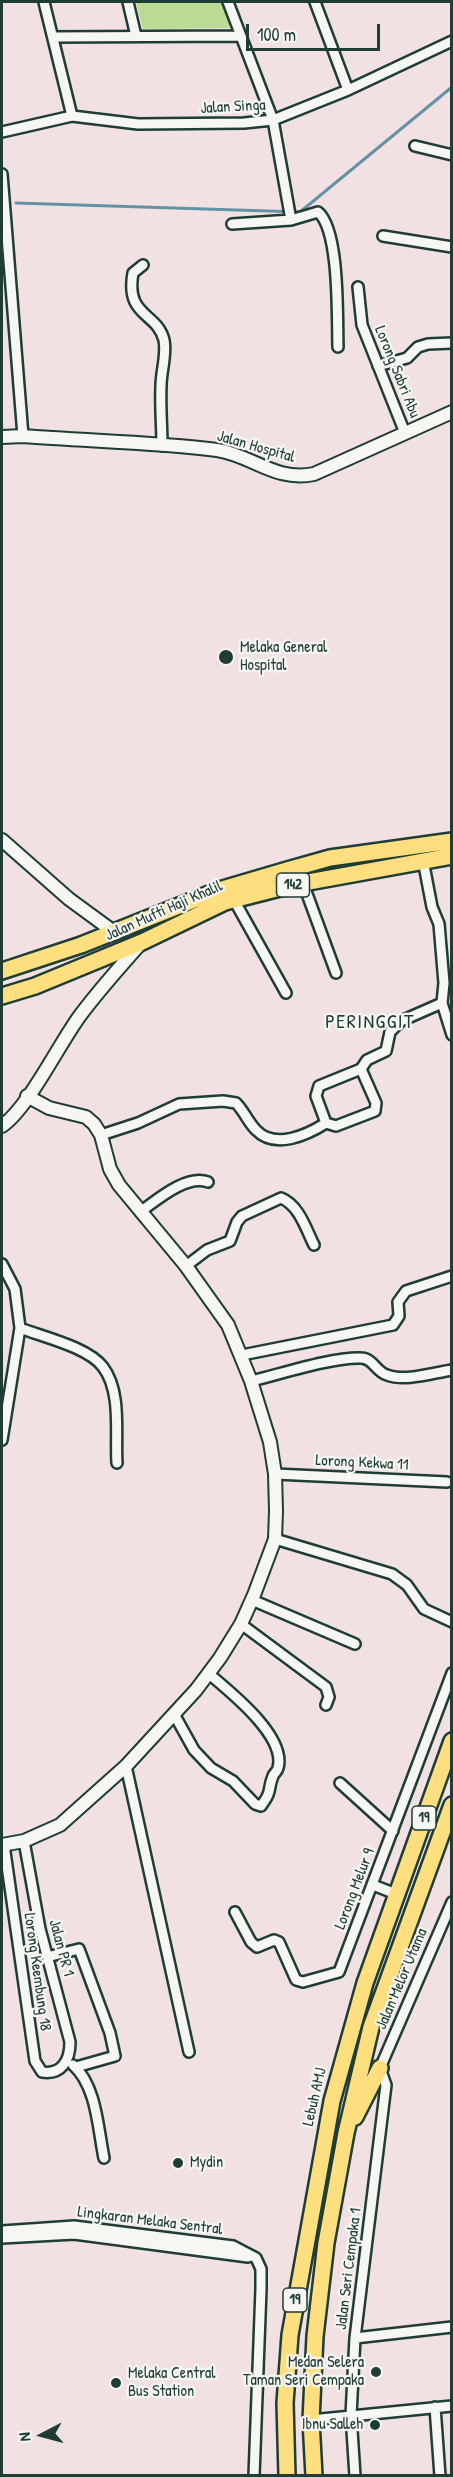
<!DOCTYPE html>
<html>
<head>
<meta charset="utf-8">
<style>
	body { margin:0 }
	#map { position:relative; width:453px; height:2477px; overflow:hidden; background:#f2e1e3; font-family:"Patrick Hand",sans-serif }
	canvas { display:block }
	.frame { position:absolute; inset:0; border:3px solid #1f3d34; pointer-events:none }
	.north { position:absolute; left:12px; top:2405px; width:60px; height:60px; -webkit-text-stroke:4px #f6f6f2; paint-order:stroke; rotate:264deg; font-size:16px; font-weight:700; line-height:24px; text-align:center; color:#1f3d34 }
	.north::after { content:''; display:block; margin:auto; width:21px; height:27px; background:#1f3d34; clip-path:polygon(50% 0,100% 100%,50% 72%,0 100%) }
	.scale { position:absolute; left:246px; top:24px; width:134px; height:27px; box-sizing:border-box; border:3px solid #1f3d34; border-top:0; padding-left:8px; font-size:18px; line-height:21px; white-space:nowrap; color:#1f3d34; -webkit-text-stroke:4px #f6f6f2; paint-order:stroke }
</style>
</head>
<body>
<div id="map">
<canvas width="453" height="2477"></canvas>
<div class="frame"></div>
<div class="north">N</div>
<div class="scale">100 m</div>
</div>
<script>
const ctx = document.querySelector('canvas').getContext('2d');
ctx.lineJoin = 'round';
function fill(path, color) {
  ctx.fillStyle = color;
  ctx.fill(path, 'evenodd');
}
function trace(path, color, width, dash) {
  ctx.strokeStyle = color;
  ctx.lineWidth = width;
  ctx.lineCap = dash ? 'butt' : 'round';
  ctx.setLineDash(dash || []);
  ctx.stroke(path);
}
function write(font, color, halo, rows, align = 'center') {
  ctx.font = font + ' "Patrick Hand",sans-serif';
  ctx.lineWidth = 4.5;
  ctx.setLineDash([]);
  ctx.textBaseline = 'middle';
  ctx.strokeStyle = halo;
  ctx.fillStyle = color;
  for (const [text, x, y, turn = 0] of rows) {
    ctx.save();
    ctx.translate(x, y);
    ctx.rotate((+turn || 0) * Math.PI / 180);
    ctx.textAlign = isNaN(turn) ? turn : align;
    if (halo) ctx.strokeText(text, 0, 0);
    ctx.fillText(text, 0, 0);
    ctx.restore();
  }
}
const green = new Path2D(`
	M136 2H221L230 28 143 29Z`);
const stream = new Path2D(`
	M16 203 300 212 452 87`);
const minor = new Path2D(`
	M44 2 72 116
	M128 2 136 36
	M228 2 273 120 291 220 318 212C340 230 337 319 338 347
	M315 2 348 90
	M53 37 241 36
	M2 132 72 116 138 124 244 123 273 120 348 90 452 41
	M415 146 452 155
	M2 174 23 436
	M232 224 291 220
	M383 236 452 247
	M143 265 133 273C125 317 157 312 164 340 167 355 161 371 161 386 160 406 162 426 162 446
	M358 287 362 325 405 433
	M378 366 407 358 418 347 428 344 452 343
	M423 860 432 907 439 924 444 983 442 1003 452 1035
	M303 883 336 973
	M234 900 286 993
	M326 1123 336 1126 375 1111 376 1103 361 1069
	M101 1135 138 1123 179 1104 223 1101 236 1103C244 1111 248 1122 256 1130 275 1150 307 1135 326 1123L316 1096 319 1086 361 1069 367 1060 386 1051 390 1032 401 1021 442 1003
	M140 1212C158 1199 187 1174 208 1182
	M2 1264 15 1289 20 1328 2 1440
	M186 1266 207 1250 230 1241 237 1222 242 1216 281 1198C299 1205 306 1229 314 1245
	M20 1328C43 1337 88 1347 103 1367 122 1392 115 1434 117 1463
	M242 1355 393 1325 399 1316 398 1302 406 1291 452 1276
	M251 1381C281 1374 332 1357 361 1358 373 1358 376 1372 387 1375 405 1382 432 1373 452 1370
	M275 1474 447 1482
	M275 1539 392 1574 407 1585 424 1609 452 1622
	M252 1600 355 1644
	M241 1624 326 1687 329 1697 326 1705
	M174 1714 194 1750 211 1768 233 1781 255 1804 261 1806C273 1790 267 1791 273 1776 274 1773 277 1772 278 1768 287 1736 229 1691 208 1673
	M126 1766 189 2052
	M340 1783 393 1831
	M4 1845 35 2061 42 2072C62 2075 70 2060 70 2042L40 1929 24 1841
	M373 1885 396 1894
	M235 1912 251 1942 257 1947 274 1940 279 1942 296 1980 303 1982 339 1972 452 1673
	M47 1957 79 1949 110 2033 115 2056 76 2067
	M73 2065C97 2086 98 2130 104 2158
	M2 2231 74 2226 233 2246 256 2258 261 2269V2289L254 2476
	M2 2238 74 2234 248 2257
	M355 2338 452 2327
	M435 2407 440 2476
	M311 2420 452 2406
	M355 2476 351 2415 355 2338 386 2085 380 2068 452 1902`);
const tertiary = new Path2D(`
	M2 437 23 436C86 441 155 442 217 450 252 455 275 482 314 474L452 412
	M2 840 69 899 114 932
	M2 1126C28 1108 58 1046 79 1017 98 991 120 967 141 943
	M2 1845 24 1841 60 1825 126 1766 196 1690 220 1658 241 1624 254 1595 275 1539 276 1511 275 1474 270 1442 251 1381 228 1325 186 1266 119 1185 110 1169 101 1135 94 1124 86 1117 49 1108 27 1096`);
const trunk = new Path2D(`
	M2 971 81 945 219 890 287 870 330 858 452 841
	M2 996 35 986 142 942 225 902 292 885 452 856
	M355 2117 380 2068
	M287 2476 285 2403 290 2335 332 2101 365 1983 452 1741
	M314 2476 311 2420 315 2336 326 2243 346 2133 371 2027 452 1805`);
const markers = [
	[226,657,8,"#1f3d34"],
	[178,2163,6,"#1f3d34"],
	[376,2372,6,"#1f3d34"],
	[116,2383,6,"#1f3d34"],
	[375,2425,6,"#1f3d34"]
];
const shields = [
	[293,885,33],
	[424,1818,24],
	[295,2300,24]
];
const shieldNames = [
	["142",293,885],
	["19",424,1818],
	["19",295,2300]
];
const streetNames = [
	["Jalan Singa",233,107,-3],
	["Lorong Sabri Abu",397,372,68],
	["Jalan Hospital",256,447,16],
	["Jalan Mufti Haji Khalil",164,911,-24],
	["Lorong Kekwa 11",362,1463,3],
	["Lorong Melur 9",355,1889,-69],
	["Jalan PR 1",61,1948,75],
	["Lorong Keembung 18",37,1972,82],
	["Jalan Melor Utama",402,1979,-67],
	["Lebuh AMJ",315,2097,-77],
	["Lingkaran Melaka Sentral",150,2221,7],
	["Jalan Seri Cempaka 1",349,2269,-83]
];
const poiNames = [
	["Melaka General",240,648],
	["Hospital",240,666],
	["Mydin",190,2163],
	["Medan Selera",364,2363,"right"],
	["Taman Seri Cempaka",364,2381,"right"],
	["Melaka Central",128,2374],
	["Bus Station",128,2392],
	["Ibnu Salleh",363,2425,"right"]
];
const quarterNames = [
	["PERINGGIT",370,1023]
];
fill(green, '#bbda93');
trace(stream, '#6492a5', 3);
trace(minor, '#1f3d34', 14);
trace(tertiary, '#1f3d34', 16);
trace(trunk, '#1f3d34', 20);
trace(minor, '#f6f6f2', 9);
trace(tertiary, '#f6f6f2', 12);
trace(trunk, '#fedf80', 15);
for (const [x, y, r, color] of markers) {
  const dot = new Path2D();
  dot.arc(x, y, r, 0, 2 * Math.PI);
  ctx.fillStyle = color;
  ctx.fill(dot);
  trace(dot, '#f6f6f2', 2);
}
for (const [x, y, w] of shields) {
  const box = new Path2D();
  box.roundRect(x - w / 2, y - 12, w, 24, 4.5);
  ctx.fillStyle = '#f6f6f2';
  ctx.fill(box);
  trace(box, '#1f3d34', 1.5);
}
write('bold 15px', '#1f3d34', null, shieldNames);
write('16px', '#1f3d34', '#f6f6f2', streetNames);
write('16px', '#1f3d34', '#f6f6f2', poiNames, 'left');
ctx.letterSpacing = '1.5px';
write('20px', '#1f3d34', '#f6f6f2', quarterNames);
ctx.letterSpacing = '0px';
</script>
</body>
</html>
